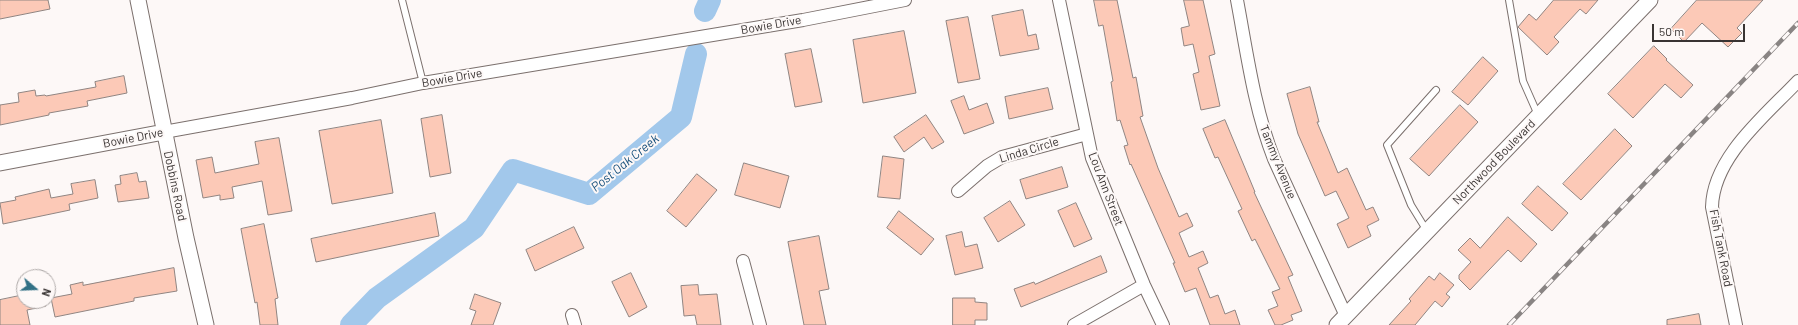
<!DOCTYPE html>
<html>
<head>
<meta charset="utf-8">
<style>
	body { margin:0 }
	#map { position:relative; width:1798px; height:325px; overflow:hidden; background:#fdf8f7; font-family:Barlow,sans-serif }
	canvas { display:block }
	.north { position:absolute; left:16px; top:269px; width:40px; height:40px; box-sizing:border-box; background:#fdf8f7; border:1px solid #afaaa9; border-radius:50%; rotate:109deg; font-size:11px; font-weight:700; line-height:16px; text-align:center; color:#393433 }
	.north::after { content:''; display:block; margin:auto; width:14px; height:18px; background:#327186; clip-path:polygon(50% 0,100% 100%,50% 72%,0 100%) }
	.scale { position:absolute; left:1652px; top:24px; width:93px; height:18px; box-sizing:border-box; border:2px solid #393433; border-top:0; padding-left:5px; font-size:12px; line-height:14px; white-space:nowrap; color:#393433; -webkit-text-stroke:3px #fdf8f7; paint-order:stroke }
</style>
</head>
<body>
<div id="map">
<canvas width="1798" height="325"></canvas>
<div class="north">N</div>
<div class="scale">50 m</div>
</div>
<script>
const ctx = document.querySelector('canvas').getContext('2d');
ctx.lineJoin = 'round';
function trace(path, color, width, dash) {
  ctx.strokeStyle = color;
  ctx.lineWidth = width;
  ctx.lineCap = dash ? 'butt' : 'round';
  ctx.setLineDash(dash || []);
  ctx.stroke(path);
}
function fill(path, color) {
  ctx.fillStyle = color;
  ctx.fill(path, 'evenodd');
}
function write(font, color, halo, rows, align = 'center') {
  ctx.font = font + ' Barlow,sans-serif';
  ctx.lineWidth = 4;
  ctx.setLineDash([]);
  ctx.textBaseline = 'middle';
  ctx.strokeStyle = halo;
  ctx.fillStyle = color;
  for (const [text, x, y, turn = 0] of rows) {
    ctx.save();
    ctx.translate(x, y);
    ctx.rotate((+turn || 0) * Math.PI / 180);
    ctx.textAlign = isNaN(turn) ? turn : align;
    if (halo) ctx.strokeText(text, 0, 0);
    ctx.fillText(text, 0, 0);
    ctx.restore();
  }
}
const river = new Path2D(`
	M705 11 710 0
	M351 325 377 298 474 228 513 170 589 194 681 117 696 54`);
const building = new Path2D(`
	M0 0H48L50 9 0 19Z
	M1094 0H1117L1133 78 1136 77 1143 116 1140 117 1158 168 1179 217 1187 213 1193 226 1179 233 1189 257 1203 251 1208 263 1198 268 1210 298 1218 295 1225 314 1235 310 1240 325H1210L1196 288 1185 292 1173 263H1175L1131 164 1130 165 1124 146 1128 145 1120 120 1117 121 1111 82 1113 81 1103 25 1099 26Z
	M1184 0H1203L1215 54 1209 56 1220 106 1201 110 1193 74 1199 72 1193 44 1184 46 1181 28 1189 26Z
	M1554 0H1598L1586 14 1580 9 1554 37 1559 42 1547 55 1518 27 1529 14 1536 20Z
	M1697 0H1763L1737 28 1742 33 1728 47 1702 23 1684 42 1671 29Z
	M1023 10 1028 36 1036 34 1039 49 1000 56 992 16Z
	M968 17 980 79 958 83 946 21Z
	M904 31 916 93 863 103 853 40Z
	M1654 46 1667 59 1666 60 1693 85 1681 98 1665 84 1633 118 1608 94Z
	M811 49 822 102 795 107 785 54Z
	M1483 57 1498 71 1468 105 1452 92Z
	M124 76 127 93 87 101 88 106 49 113V115L0 125V105L19 102 18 93 35 90 36 96 45 95 46 96 96 87 95 82Z
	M1310 87 1319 122H1317L1338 173 1347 168 1366 210 1373 207 1379 220 1367 226 1371 236 1348 248 1337 224 1349 218 1336 191 1325 196 1298 134 1287 94Z
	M1048 88 1053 109 1009 119 1005 97Z
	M964 96 969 110 987 103 994 123 964 134 951 101Z
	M1460 105 1478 122 1429 176 1410 159Z
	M442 115 451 173 430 177 421 119Z
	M926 115 944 142 932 149 924 137 904 152 894 137Z
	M381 120 393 193 332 204 319 131Z
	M1225 120 1255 192H1254L1293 275 1288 277 1302 311 1291 315 1293 320 1281 325H1275L1268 310 1278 306 1272 292 1280 289 1255 239 1252 241 1238 211 1242 209 1218 157 1215 158 1203 129Z
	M1615 129 1632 146 1581 200 1563 184Z
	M279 138 292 211 268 215 262 181 232 187 234 198 220 200V195L203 198 196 160 212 157 215 173 259 164 255 142Z
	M883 156 904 159 900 199 878 197Z
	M744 163 789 176 780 208 735 195Z
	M1062 167 1068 187 1026 199 1020 180Z
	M137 173 139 182 146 181 149 198 118 202 115 185 121 184 120 176Z
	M697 174 717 190 686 227 667 211Z
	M95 180 98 198 69 204 70 210 3 224 0 203 16 200 15 197 49 189 51 198 73 194 71 184Z
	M1538 186 1568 213 1552 231 1522 204Z
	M1010 201 1025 225 998 242 984 218Z
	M1076 203 1092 239 1074 247 1058 211Z
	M899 211 934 239 921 255 887 228Z
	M435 213 439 236 316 262 311 239Z
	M1508 217 1537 244 1521 262 1508 250 1470 290 1459 279V275L1471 262 1458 250 1470 238 1480 248Z
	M264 224 278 298 275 299 278 325H260L257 302 255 303 241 229Z
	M574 227 584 248 535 271 526 250Z
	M962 232 965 247 977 244 983 268 955 275 946 236Z
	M819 236 829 289 819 291 826 325H804L788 242Z
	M1101 256 1107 272 1021 307 1014 289 1034 282 1035 284Z
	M174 268 177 291 134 298V301L55 317 51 298 72 294 70 285 83 282V285Z
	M631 273 647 307 629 317 612 282Z
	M1440 273 1454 285 1446 294 1450 297 1442 307 1435 301 1415 325H1389L1411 301 1409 299 1429 276 1434 280Z
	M698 285 699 295 717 294 721 325H697L695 315 684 316 681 286Z
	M475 294 501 303 493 325H471L476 311 470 309Z
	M24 295V301H45L46 306 27 310 30 325H0V300Z
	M953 298H975V302L987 303V320H975V325H953Z
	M1699 314 1701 325H1667V320Z`);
const service = new Path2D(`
	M402 0 423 83
	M1509 0 1523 81 1538 115
	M1427 231 1411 205 1387 145 1436 90`);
const minor = new Path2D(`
	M1059 0 1092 158 1144 285 1163 325
	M1237 0C1247 53 1254 108 1274 159L1346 316
	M164 132 352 98 423 83 803 20 905 0
	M958 191 987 166 1002 157 1087 134
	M743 261 760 325
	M572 315 575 325
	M1074 325 1144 285
	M1736 325 1712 207C1713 157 1766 115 1798 81`);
const tertiary = new Path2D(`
	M138 0 186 238 206 325
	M0 163 164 132
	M1337 325 1650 0`);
const rail = new Path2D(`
	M1509 325 1798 23`);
const streetNames = [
	["Bowie Drive",771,25,-10],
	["Bowie Drive",452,78,-10],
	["Bowie Drive",133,138,-11],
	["Linda Circle",1029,150,-17],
	["Tammy Avenue",1278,162,68],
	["Northwood Boulevard",1494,162,-46],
	["Dobbins Road",175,186,78],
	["Lou Ann Street",1106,189,69],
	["Fish Tank Road",1721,248,79]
];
const waterNames = [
	["Post Oak Creek",625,163,-39]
];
trace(river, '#a2c8eb', 22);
fill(building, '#fcc9b7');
trace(building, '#908582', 1);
trace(service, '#7b706d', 8);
trace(minor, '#7b706d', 14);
trace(tertiary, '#7b706d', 17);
trace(service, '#fff', 6);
trace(minor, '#fff', 12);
trace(tertiary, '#fff', 15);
trace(rail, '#898483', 4.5);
trace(rail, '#fdf8f7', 3, [9]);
write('12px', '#393433', '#fdf8f7', streetNames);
write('italic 13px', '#19527e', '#fdf8f7', waterNames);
</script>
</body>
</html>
